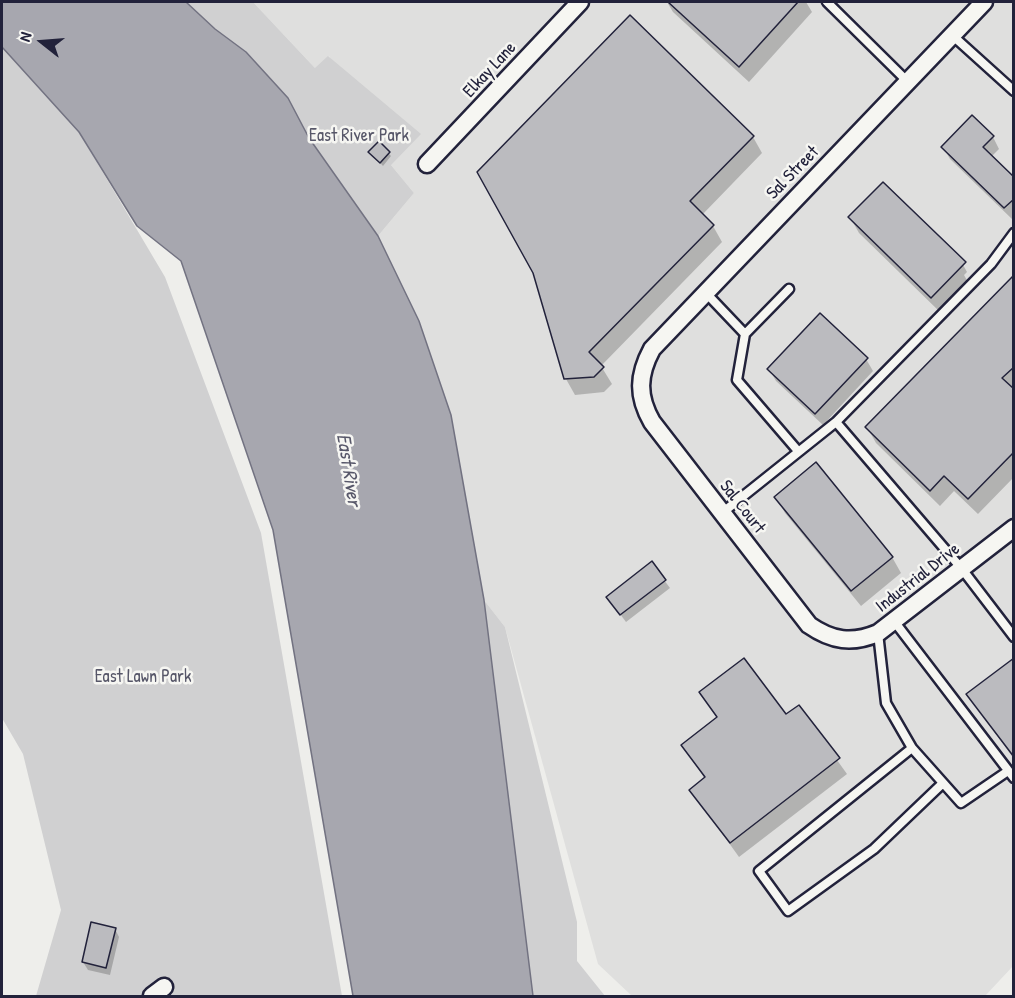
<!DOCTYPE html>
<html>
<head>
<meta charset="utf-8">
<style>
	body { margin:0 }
	#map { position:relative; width:1015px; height:998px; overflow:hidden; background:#eeeeeb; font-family:"Patrick Hand",sans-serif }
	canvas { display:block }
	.frame { position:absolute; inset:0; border:3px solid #22223b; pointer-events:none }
	.north { position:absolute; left:12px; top:12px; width:60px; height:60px; -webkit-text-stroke:4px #f6f6f2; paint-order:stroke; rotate:287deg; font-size:16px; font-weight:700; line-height:24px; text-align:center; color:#22223b }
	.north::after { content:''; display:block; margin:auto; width:21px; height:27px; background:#22223b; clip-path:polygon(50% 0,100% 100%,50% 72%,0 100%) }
</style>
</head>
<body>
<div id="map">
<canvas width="1015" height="998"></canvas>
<div class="frame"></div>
<div class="north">N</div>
</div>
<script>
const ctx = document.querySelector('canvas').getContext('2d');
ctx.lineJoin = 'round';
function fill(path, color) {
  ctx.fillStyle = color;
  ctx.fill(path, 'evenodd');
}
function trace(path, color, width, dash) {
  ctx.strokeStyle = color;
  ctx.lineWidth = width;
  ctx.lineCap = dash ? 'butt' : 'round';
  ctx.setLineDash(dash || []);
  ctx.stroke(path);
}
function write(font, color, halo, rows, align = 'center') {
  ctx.font = font + ' "Patrick Hand",sans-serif';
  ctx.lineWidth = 5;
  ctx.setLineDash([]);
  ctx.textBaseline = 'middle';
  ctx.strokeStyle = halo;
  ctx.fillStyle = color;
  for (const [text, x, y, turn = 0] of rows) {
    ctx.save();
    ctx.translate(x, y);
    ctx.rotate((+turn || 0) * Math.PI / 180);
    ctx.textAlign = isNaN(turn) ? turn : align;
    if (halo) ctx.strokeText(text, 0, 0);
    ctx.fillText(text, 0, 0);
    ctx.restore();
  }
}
const built = new Path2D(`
	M253 2H1013L1014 965 985 996H632L598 964 505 627 484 600 451 415 419 321 378 236 414 193 391 165 329 56 316 69Z`);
const green = new Path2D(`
	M186 2H253L315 68 328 56 421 134 391 165 414 193 378 236 309 138 288 98 246 52 215 29Z
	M2 47 79 132 165 277 261 533 342 996H36L61 910 23 754 2 718Z
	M484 600 505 627 577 922V961L605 996H533Z`);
const water = new Path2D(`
	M2 2H186L215 29 246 52 288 98 309 138 378 236 419 321 451 415 484 600 533 996H353L273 530 181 261 137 226 79 132 2 47Z`);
const shadow = new Path2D(`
	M667 2H806L812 12 749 82 673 12Z
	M753 137 762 153 702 215 713 226 722 242 601 366 612 384 604 392 575 395 566 379 534 273Z
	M993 137 999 149 991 157 1014 179 1012 219 950 159 943 147Z
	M379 143 391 156 383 166 370 152Z
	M850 217 958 256 967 272 964 275 969 284 941 313 859 233Z
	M1014 277V477L978 514 954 491 940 506 876 443 867 427Z
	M866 359 873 371 823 425 776 381 769 369Z
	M776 497 892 557 901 573 861 606 785 513Z
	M652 564 670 588 626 622 608 598Z
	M1014 660V759L968 695Z
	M700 693 786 717 799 707 847 774 739 857 691 790 705 779 683 746 718 719Z
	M115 929 119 937 110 975 88 970 83 962Z`);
const building = new Path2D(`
	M668 2H798L739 67Z
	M630 15 754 136 690 201 714 225 589 352 604 367 594 377 564 379 533 273 477 172Z
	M972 115 994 136 983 147 1014 177V199L1004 208 941 147Z
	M379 141 390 152 380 163 368 152Z
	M883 182 966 262 931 298 848 217Z
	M1014 275V367L1002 378 1014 389V452L968 499 944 476 930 491 865 427Z
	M820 313 868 358 815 414 767 369Z
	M816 462 893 557 851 591 774 497Z
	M652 561 666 580 620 615 606 597Z
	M744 658 786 714 799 705 840 758 730 843 689 790 705 777 681 745 717 717 699 692Z
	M1014 658V757L966 694Z
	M91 922 116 928 106 968 82 962Z`);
const service = new Path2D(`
	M827 2 908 82
	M952 35 1014 91
	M706 293 745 334 737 380 798 451
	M745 334 789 289
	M836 422 991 264 1014 233
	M722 513 836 422 962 569 1014 637
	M894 621 1014 778
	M878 633 886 703 912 748 961 803 1008 771
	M912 748 759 871 788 911 874 849 943 783`);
const minor = new Path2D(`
	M984 2 652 349C638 375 637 396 652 422L809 625C832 641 852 644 878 633L1014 528
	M427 164 580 2
	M152 996 164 987`);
const streetNames = [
	["Elkay Lane",490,70,-47],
	["Sal Street",793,173,-46],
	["Sal Court",742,507,52],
	["Industrial Drive",918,578,-38]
];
const parkNames = [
	["East River Park",359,136],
	["East Lawn Park",143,677]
];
const waterNames = [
	["East River",348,470,81]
];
fill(built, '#dfdfde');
fill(green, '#d0d0d1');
fill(water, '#a7a7af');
trace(water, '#727281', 1.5);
fill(shadow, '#0003');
fill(building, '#bbbbbf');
trace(building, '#22223b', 1.5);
trace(service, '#22223b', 13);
trace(minor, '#22223b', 21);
trace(service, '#f6f6f2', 8);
trace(minor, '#f6f6f2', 16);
write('18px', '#22223b', '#f6f6f2', streetNames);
write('18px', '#565668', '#f6f6f2', parkNames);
write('italic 20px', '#575769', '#f6f6f2', waterNames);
</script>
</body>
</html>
